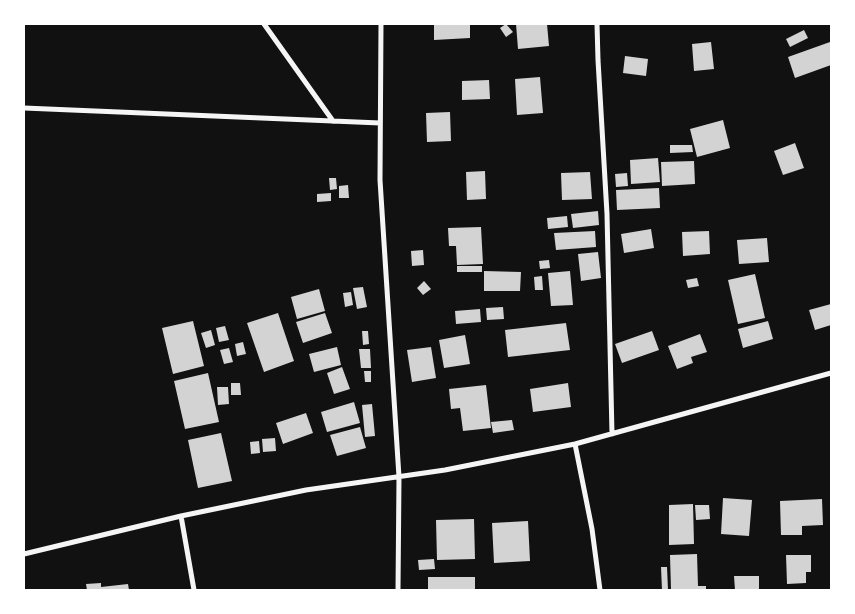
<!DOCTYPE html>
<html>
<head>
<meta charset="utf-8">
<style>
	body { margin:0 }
	#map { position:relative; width:855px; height:614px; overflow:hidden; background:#111; font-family:Jost,sans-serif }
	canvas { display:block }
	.frame { position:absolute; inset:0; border:25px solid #fff; pointer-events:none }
</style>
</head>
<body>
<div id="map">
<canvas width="855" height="614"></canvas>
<div class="frame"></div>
</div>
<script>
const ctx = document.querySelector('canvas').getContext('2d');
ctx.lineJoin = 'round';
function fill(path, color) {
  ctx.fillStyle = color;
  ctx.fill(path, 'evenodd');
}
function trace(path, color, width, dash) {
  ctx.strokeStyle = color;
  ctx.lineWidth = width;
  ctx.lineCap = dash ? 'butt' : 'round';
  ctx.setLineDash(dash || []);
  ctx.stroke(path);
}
const building = new Path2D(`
	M434 24H470V38L434 40Z
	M506 24 513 32 506 37 500 28Z
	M516 24H547L549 46 518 49Z
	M804 30 808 38 790 47 786 39Z
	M711 42 714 69 694 71 692 44Z
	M830 42 831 65 795 78 788 57Z
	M625 56 648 59 646 76 623 73Z
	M540 77 543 113 517 115 515 79Z
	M489 80 490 99 462 100V81Z
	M450 112 451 141 427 142 426 113Z
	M723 120 730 148 697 157 690 129Z
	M795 143 804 168 783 175 774 151Z
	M670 145H692L693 152 670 153Z
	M658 158 660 182 631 184 630 160Z
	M694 161 695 184 662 186 661 162Z
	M485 171 486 199 467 200 466 172Z
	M590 172 592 199 562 200 561 173Z
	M627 173 628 186 616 187 615 174Z
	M329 178H336L337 189 330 190Z
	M348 185 349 198H339V186Z
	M659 188 660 208 617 210 616 190Z
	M331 193V201L317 202V194Z
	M598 211 599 225 573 228 571 214Z
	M567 216 568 227 548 229 547 218Z
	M481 227 483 264 457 265 456 246H449L448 228Z
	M651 229 654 248 624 253 621 234Z
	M595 231 596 247 556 250 554 233Z
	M709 231 710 254 683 256 682 232Z
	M767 238 769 262 739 264 737 240Z
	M423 250 424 265 412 266 411 251Z
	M598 252 601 278 581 281 578 254Z
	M549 260 550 268 540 269 539 261Z
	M457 266H482V272H457Z
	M484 271 521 272 520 291H484Z
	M570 271 573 305 551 306 548 273Z
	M755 274 765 318 738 324 728 280Z
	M542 276 543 290H535L534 277Z
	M697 278 699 286 688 288 686 280Z
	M424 281 431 289 423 295 417 288Z
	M363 287 367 307 357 309 353 288Z
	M319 289 325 311 297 319 291 297Z
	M351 292 353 305 345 307 343 293Z
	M831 304V325L815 330 809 310Z
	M503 307 504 319 487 320 486 308Z
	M480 309 481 322 456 324 455 311Z
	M278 313 294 361 264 372 247 323Z
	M325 313 332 333 303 343 296 322Z
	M193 321 204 366 173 374 162 328Z
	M768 321 773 339 743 348 738 329Z
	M566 323 570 350 508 357 505 330Z
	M225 326 229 340 219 342 216 328Z
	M211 330 215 345 206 348 201 333Z
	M362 331H368L369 344 363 345Z
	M652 331 659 350 622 363 615 344Z
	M700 334 707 352 691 357 693 363 677 369 668 346Z
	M465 335 470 364 444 368 439 340Z
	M243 342 246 354 237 356 235 344Z
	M337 347 341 365 314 372 309 354Z
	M431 347 436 378 412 382 407 350Z
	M229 348 233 362 224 364 220 350Z
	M359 349H370L371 368H361Z
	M342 367 350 389 334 394 327 373Z
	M364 371H371V382H365Z
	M208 373 219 422 185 429 174 381Z
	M231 383H240L241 395H231Z
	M568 383 571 407 533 412 530 389Z
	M486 385 491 428 463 431 460 408 451 409 449 389Z
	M217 387H228L229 404 218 405Z
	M354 402 360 423 327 432 321 412Z
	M372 404 375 436 365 437 362 405Z
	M306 413 313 433 283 444 276 423Z
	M512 420 514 430 493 433 491 422Z
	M360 427 366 448 337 456 330 435Z
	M221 433 232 481 198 488 188 440Z
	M275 438 276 451 263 452 262 439Z
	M259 441 260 453 251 454 250 442Z
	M723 498 752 500 749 536 721 534Z
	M822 499 823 525 802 526V535H781L780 501Z
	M693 504 694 544 669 545V505Z
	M695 505H709L710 519 696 520Z
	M474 519 475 559 437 560 436 520Z
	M528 521 530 561 494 563 492 523Z
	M697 554 698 586H706V590H671L670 555Z
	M786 555H811V572H806V583L787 584Z
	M434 559 435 569 419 570 418 560Z
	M661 567H667L668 590H662Z
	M734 576H759V590H735Z
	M428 577H475V590H428Z
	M101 583V587L128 584 129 590H87L86 584Z`);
const minor = new Path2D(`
	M264 24 333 121
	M381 24 380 180 399 477 398 590
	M597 24 598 60 607 214 612 434
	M24 108 380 123
	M575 444 592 529 600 590
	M181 516 194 590
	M24 554 181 516 306 490 445 470 575 444 831 373`);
fill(building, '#d3d3d3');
trace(minor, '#f5f5f5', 5);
</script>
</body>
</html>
